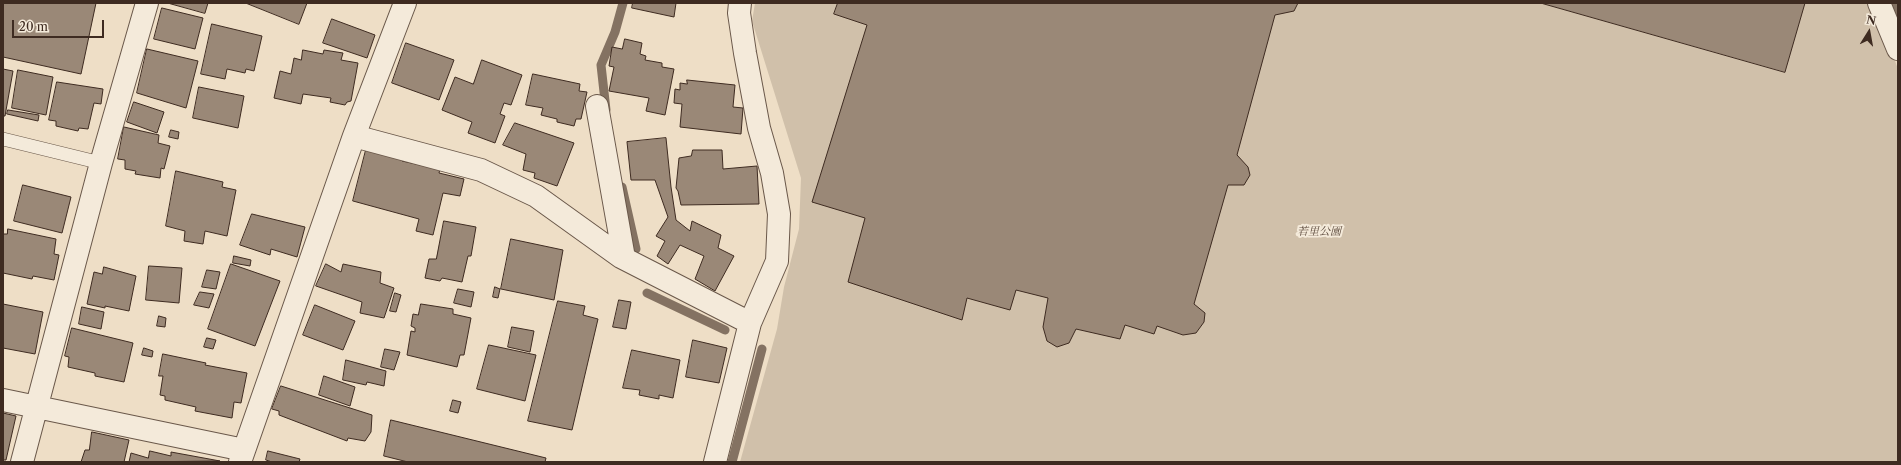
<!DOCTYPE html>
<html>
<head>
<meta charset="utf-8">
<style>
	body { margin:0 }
	#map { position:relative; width:1901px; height:465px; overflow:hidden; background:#eedec6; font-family:"Libre Caslon Text",serif }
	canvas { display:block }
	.frame { position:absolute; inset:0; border:4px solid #3e2b21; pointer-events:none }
	.north { position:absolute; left:1849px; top:12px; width:40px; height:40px; -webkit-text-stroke:3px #f4eada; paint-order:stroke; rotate:11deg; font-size:11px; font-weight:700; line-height:16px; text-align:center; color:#3e2b21 }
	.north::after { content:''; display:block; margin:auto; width:14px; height:18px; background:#3e2b21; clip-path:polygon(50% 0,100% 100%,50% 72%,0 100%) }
	.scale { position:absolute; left:12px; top:20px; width:92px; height:18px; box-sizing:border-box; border:2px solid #3e2b21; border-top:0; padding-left:5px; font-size:12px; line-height:14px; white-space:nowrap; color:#3e2b21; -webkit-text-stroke:3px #f4eada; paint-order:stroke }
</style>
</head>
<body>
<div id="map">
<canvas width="1901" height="465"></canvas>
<div class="frame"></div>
<div class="north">N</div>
<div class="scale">20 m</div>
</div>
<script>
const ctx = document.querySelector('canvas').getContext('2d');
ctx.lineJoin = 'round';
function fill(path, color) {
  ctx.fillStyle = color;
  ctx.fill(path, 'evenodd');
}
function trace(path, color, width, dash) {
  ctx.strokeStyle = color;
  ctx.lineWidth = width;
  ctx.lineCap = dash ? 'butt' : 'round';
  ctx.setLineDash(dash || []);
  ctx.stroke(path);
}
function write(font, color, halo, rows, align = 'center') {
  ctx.font = font + ' "Libre Caslon Text","Noto Serif JP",serif';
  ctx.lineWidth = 4;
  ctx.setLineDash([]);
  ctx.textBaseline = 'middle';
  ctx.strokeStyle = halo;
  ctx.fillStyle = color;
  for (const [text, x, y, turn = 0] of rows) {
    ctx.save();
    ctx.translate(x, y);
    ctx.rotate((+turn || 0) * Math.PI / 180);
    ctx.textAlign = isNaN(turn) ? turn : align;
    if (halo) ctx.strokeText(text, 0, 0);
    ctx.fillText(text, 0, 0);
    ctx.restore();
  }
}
const green = new Path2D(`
	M755 3H1874L1898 69V462H740L777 329 784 287 799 229 801 178 752 21Z`);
const stream = new Path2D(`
	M1894 3 1898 13
	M606 110 601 65 615 32 623 3
	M622 187 636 249
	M647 293 725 330
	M732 462 762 349`);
const building = new Path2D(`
	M3 3H96L81 74 3 57Z
	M168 3H208L205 13Z
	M246 3H307L299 24Z
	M633 3H676L674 17 632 8Z
	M838 3H1298L1294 11 1275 15 1237 155 1248 167 1250 175 1244 185H1228L1194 304 1205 313 1204 322 1196 333 1183 335 1157 326 1154 334 1125 325 1120 339 1076 329 1069 343 1057 347 1047 341 1043 327 1048 298 1016 290 1010 310 967 298 962 320 848 282 865 218 812 202 867 25 834 14Z
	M1541 3H1805L1785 72Z
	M162 8 203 18 195 49 154 39Z
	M332 19 375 35 367 58 323 43Z
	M212 24 262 36 254 71 246 69 245 73 227 69 225 79 201 74Z
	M625 39 642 43 640 54 646 56 645 60 662 63V67L674 69 665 115 646 111 649 98 609 91 614 67 609 66 612 47 622 49Z
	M406 43 454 60 439 100 392 83Z
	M147 49 198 61 186 108 137 93Z
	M303 50 323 54 324 50 343 53 341 60 358 63 351 101 347 102 345 105 330 102 331 98 303 94 301 104 274 98 280 71 291 74 294 58 301 60Z
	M482 60 522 75 511 105 504 103 500 114 505 116 495 143 468 133 472 122 442 110 455 77 473 84Z
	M3 69 13 71 5 116H3Z
	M18 70 53 77 46 115 12 108Z
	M533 74 580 84 579 91 587 92 581 119H576L574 126 557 122V119L541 115 543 108 526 105Z
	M687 80 735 85 733 107 743 108 741 134 680 127 682 104 674 103 675 89 680 90V83L687 84Z
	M57 82 103 89 101 104 94 103 88 129 79 128 78 131 56 126V121L49 120Z
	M199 87 244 96 238 128 193 118Z
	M134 102 164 112 157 133 127 122Z
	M8 110 39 115 38 121 7 114Z
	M515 123 574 143 557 186 534 178 535 173 523 170 526 154 503 145Z
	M124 127 159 135 158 143 170 146 164 169 161 168 160 178 135 174 136 171 125 169V160L118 159Z
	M171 130 179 132 178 139 169 137Z
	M666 138 671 187 676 220 690 231 692 221 721 235 718 248 734 256 715 291 695 279 704 256 680 245 668 264 657 256 665 241 656 236 668 217 655 180H631L627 142Z
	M366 150 403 157 402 161 440 169 439 173 464 179 460 196 443 193 433 235 416 231 419 219 353 201Z
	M693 150H722L723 169 757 166 759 204 681 205 678 191 676 188 679 158 691 156Z
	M176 171 223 182 222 187 236 190 227 236 205 231 203 244 184 241 185 231 166 226Z
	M23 185 71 197 62 233 14 221Z
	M252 214 305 227 297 257 271 249 270 255 240 245Z
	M444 221 476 227 471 256H468L462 282 442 278 440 281 425 278 429 259H436Z
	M8 229 56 239 54 254 59 255 54 280 33 276 32 279 3 273V234H7Z
	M511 239 563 250 554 300 501 289Z
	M234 256 251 260 250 266 233 263Z
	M231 264 280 281 255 346 208 329Z
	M326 264 341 272 343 264 381 272 380 283 394 288 384 318 360 313 362 302 316 286Z
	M149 266 182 268 179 303 146 300Z
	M104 267 136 276 129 311 105 306V308L87 304 94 272 102 274Z
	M207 270 220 272 216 289 202 287Z
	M495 287 500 289 498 298 493 297Z
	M458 289 474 292 471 307 454 303Z
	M200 292 214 294 209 308 194 305Z
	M395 293 401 295 396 312 390 311Z
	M619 300 631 302 626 329 613 327Z
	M558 301 585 306 583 315 598 319 572 430 528 421Z
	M3 304 43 312 35 354 3 348Z
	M421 304 453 309V314L471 318 464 355H460L457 367 407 355 411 331 415 332V328L411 326 413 314 418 315Z
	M315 305 355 321 343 350 303 335Z
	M82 307 104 312 101 329 79 324Z
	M159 316 166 318 165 327 157 326Z
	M512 327 534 331 530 352 508 347Z
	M72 328 133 343 124 382 95 376V373L68 367 69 357 65 356Z
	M207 338 216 340 213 349 204 347Z
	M693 340 727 348 719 383 686 377Z
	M489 345 536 355 525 401 477 389Z
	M144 348 153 351 152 357 142 355Z
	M385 349 400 352 394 370 381 367Z
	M632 350 680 360 673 398 659 395V399L639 395 640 390 623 388Z
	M163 354 206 363 205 365 247 373 241 403 234 402 232 418 195 411 196 407 165 400V396L160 395 163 376H159Z
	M346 360 386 371 384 386 367 382 366 385 343 380Z
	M324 376 355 387 350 406 319 395Z
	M281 386 372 415 371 432 365 441 348 438 347 441 279 415V411L272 409Z
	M453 400 461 402 458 413 450 411Z
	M3 413 16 416 6 460H3Z
	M391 420 546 458 545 462H408L384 456Z
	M92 432 129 440 124 462H81L85 450H89Z
	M150 451 171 456V452L220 461 129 462 131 453 148 458Z
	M268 451 300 459 299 462H272L266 460Z`);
const lane = new Path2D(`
	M3 139 101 163`);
const street = new Path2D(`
	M1879 3 1898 49
	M597 106 624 258
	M354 136 481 170 536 196 621 257 750 323
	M3 400 244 450
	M22 462 101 163 147 3
	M240 462 354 136 405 3
	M715 462 750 323 777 261 779 214 772 173 759 128 745 53 739 13 740 3`);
const parkNames = [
	["若里公園",1319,232]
];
fill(green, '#d0c0aa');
trace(stream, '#847262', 9);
fill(building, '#9a8877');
trace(building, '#3e2b21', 1);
trace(lane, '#6a584a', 14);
trace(street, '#6a584a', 24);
trace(lane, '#f4eada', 13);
trace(street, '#f4eada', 22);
write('italic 11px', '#5b493c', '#f4eada', parkNames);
</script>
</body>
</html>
